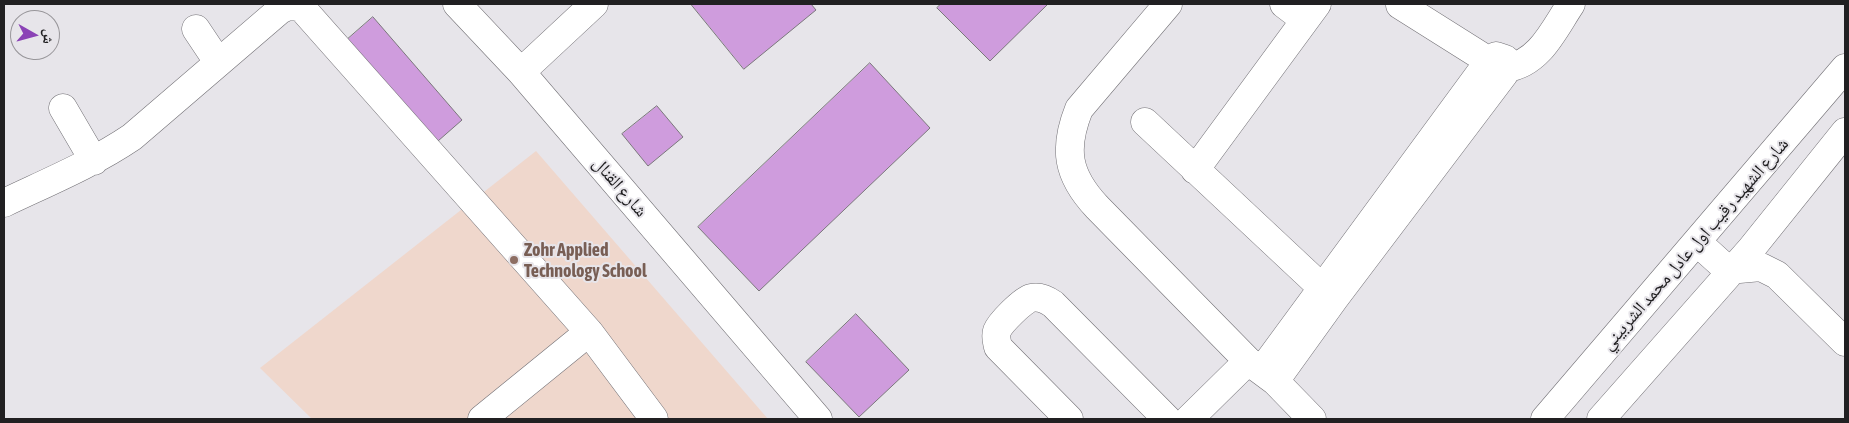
<!DOCTYPE html>
<html>
<head>
<meta charset="utf-8">
<style>
	body { margin:0 }
	#map { position:relative; width:1849px; height:423px; overflow:hidden; background:#e7e5ea; font-family:"Asap Condensed","Noto Naskh Arabic",sans-serif }
	canvas { display:block }
	.frame { position:absolute; inset:0; border:5px solid #212022; pointer-events:none }
	.north { position:absolute; left:10px; top:10px; width:50px; height:50px; box-sizing:border-box; background:#e7e5ea; border:1px solid #98969a; border-radius:50%; rotate:97deg; font-size:14px; font-weight:700; line-height:20px; text-align:center; color:#212022 }
	.north::after { content:''; display:block; margin:auto; width:18px; height:22px; background:#8b43b6; clip-path:polygon(50% 0,100% 100%,50% 72%,0 100%) }
</style>
</head>
<body>
<div id="map">
<canvas width="1849" height="423"></canvas>
<div class="frame"></div>
<div class="north">ش</div>
</div>
<script>
const ctx = document.querySelector('canvas').getContext('2d');
ctx.lineJoin = 'round';
function fill(path, color) {
  ctx.fillStyle = color;
  ctx.fill(path, 'evenodd');
}
function trace(path, color, width, dash) {
  ctx.strokeStyle = color;
  ctx.lineWidth = width;
  ctx.lineCap = dash ? 'butt' : 'round';
  ctx.setLineDash(dash || []);
  ctx.stroke(path);
}
function write(font, color, halo, rows, align = 'center') {
  ctx.font = font + ' "Asap Condensed","Noto Naskh Arabic",sans-serif';
  ctx.lineWidth = 4;
  ctx.setLineDash([]);
  ctx.textBaseline = 'middle';
  ctx.strokeStyle = halo;
  ctx.fillStyle = color;
  for (const [text, x, y, turn = 0] of rows) {
    ctx.save();
    ctx.translate(x, y);
    ctx.rotate((+turn || 0) * Math.PI / 180);
    ctx.textAlign = isNaN(turn) ? turn : align;
    if (halo) ctx.strokeText(text, 0, 0);
    ctx.fillText(text, 0, 0);
    ctx.restore();
  }
}
const education = new Path2D(`
	M536 151 768 419H312L260 368Z`);
const building = new Path2D(`
	M691 4H811L816 10 744 69Z
	M941 4H1048L990 61 937 8Z
	M373 17 462 120 430 148 341 45Z
	M870 63 930 128 759 291 698 227Z
	M657 106 683 137 648 166 622 134Z
	M856 314 909 370 859 417 806 362Z`);
const minor = new Path2D(`
	M457 4 521 72 818 419
	M1168 4 1079 109C1063 149 1067 175 1097 207L1248 361 1275 381 1312 419
	M1284 4 1305 20
	M1400 5 1489 61
	M196 29 218 62
	M1507 68C1540 63 1554 29 1571 4
	M521 72 594 4
	M63 108 94 161
	M1145 122 1334 299
	M1195 170 1317 4
	M4 203C48 182 92 164 132 137L280 10 288 6 301 7 589 332 654 419
	M1697 242 1728 270 1761 267 1777 275 1845 342
	M1262 370 1489 61 1496 56 1505 59 1507 68 1504 74 1334 299 1275 381
	M482 419 589 332
	M1069 419 998 347C997 341 995 337 997 331 1000 323 1023 300 1031 298 1039 296 1046 299 1053 304L1167 419
	M1189 419 1248 361
	M1545 419 1845 68
	M1601 419 1751 249 1845 132`);
const markers = [
	[514,260,5,"#8d6e63"]
];
const streetNames = [
	["شارع القنال",620,187,49],
	["شارع الشهيد رقيب اول عادل محمد الشربيني",1695,244,-49]
];
const educationNames = [
	["Zohr Applied",524,250],
	["Technology School",524,271]
];
fill(education, '#efd7cc');
fill(building, '#cf9cdd');
trace(building, '#7a777b', 1);
trace(minor, '#716f74', 29);
trace(minor, '#fff', 28);
for (const [x, y, r, color] of markers) {
  const dot = new Path2D();
  dot.arc(x, y, r, 0, 2 * Math.PI);
  ctx.fillStyle = color;
  ctx.fill(dot);
  trace(dot, '#e7e5ea', 2);
}
write('18px', '#212022', '#e7e5ea', streetNames);
write('bold 18px', '#785e54', '#e7e5ea', educationNames, 'left');
</script>
</body>
</html>
